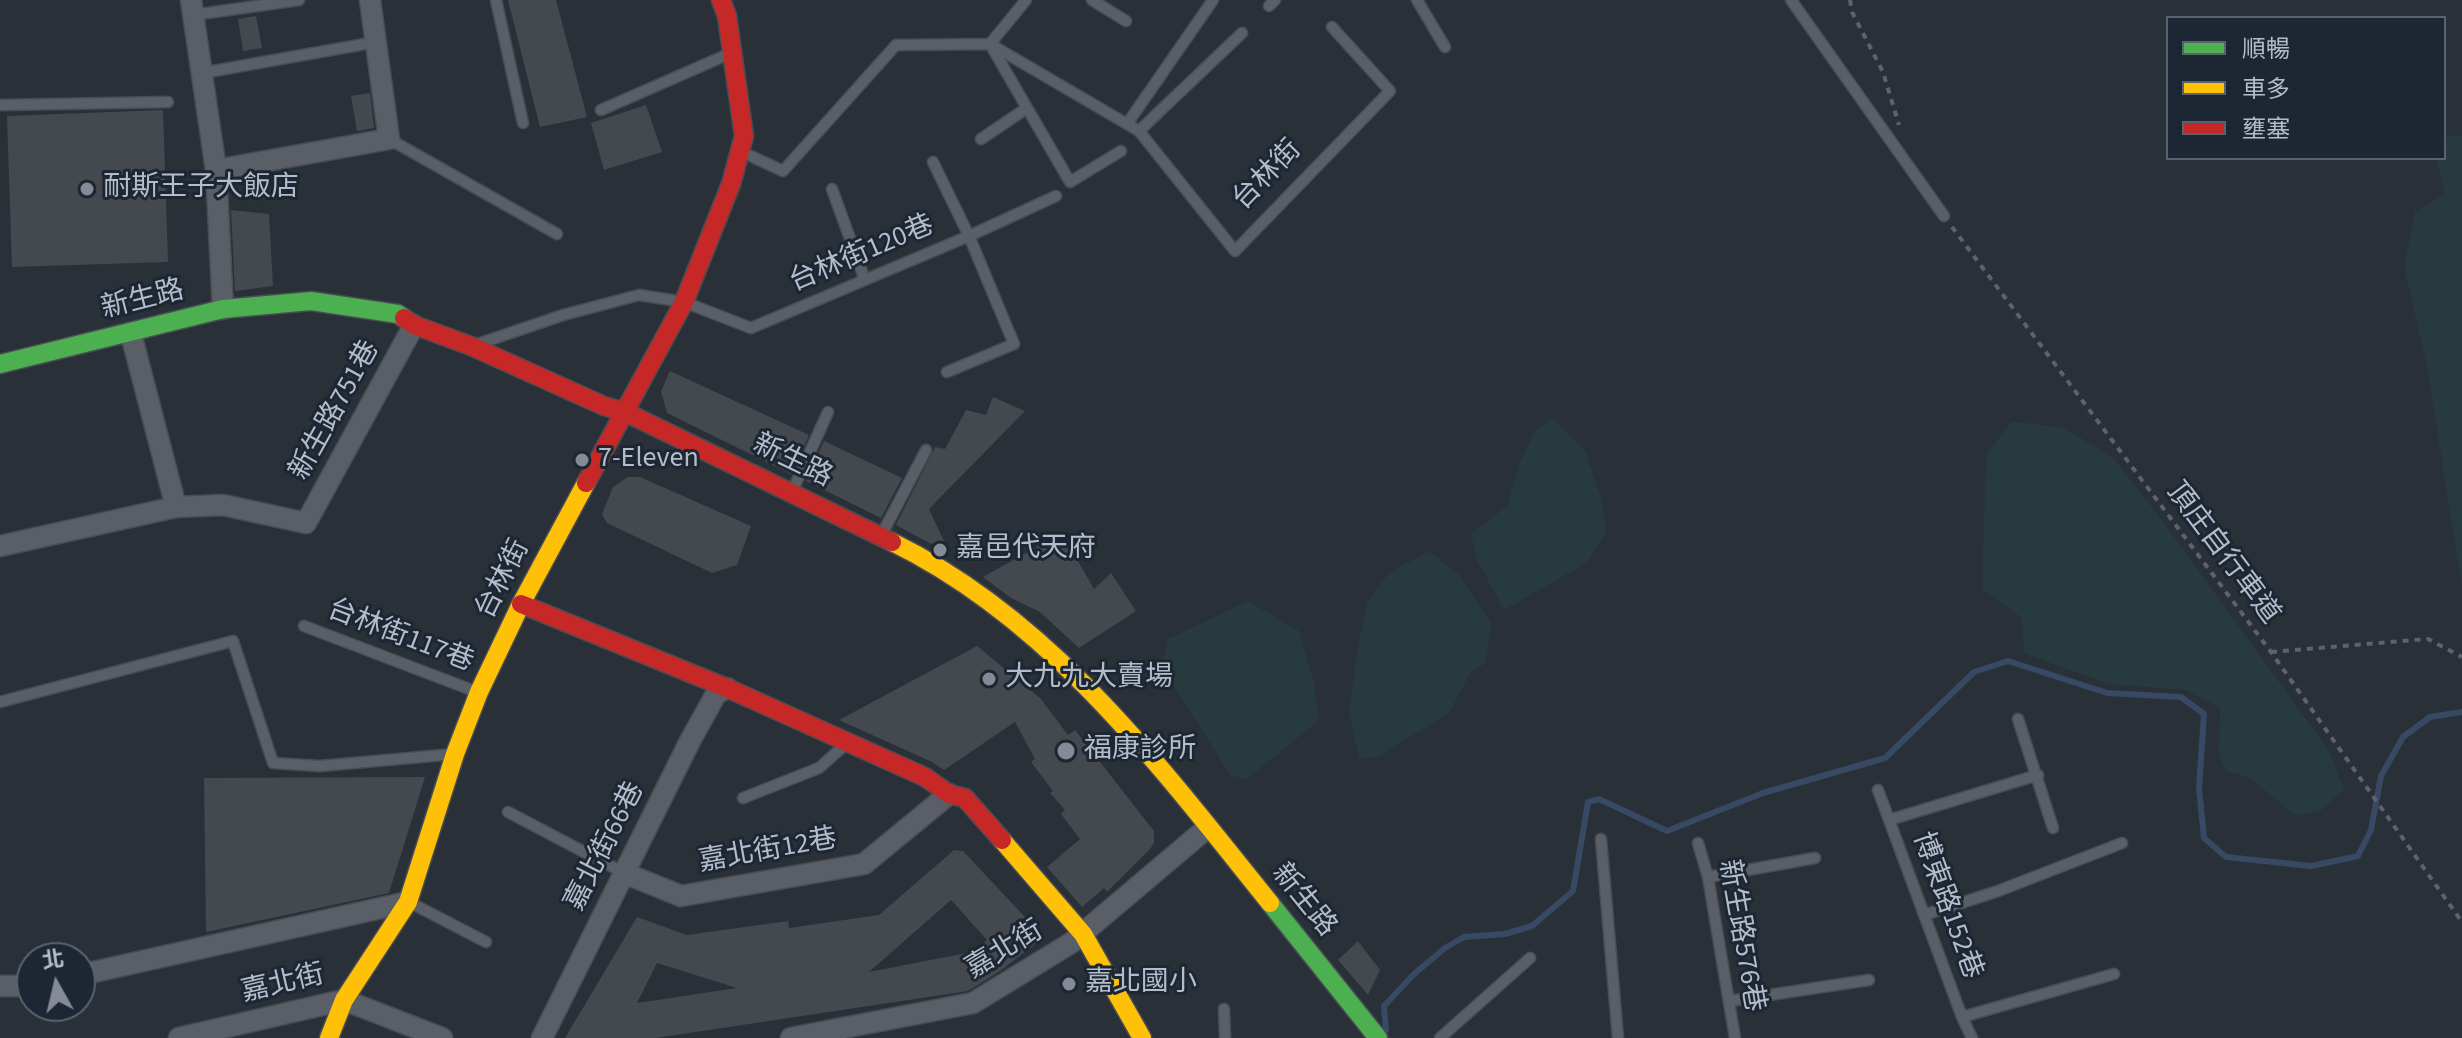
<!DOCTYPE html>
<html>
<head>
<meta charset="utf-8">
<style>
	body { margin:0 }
	#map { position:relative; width:2462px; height:1038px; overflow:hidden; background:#2a3038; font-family:"Source Sans 3","Noto Sans TC",sans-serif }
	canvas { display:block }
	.legend { position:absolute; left:2166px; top:16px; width:280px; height:144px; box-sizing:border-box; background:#1d2633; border:2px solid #59626f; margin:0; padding:10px 14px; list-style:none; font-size:24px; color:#b4bcc9 }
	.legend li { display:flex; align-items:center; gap:16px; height:40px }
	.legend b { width:40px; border:2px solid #59626f }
	.north { position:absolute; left:16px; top:942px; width:80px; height:80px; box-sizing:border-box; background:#1d2633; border:2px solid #59626f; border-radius:50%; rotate:352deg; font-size:22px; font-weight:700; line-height:32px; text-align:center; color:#b4bcc9 }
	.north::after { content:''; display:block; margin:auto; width:28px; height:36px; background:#848b96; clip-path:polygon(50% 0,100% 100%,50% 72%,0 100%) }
</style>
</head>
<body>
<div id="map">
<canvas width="2462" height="1038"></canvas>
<ul class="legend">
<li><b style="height:10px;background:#4caf50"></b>順暢</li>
<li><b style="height:10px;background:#ffc107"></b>車多</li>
<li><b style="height:10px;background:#c62828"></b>壅塞</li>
</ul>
<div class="north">北</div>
</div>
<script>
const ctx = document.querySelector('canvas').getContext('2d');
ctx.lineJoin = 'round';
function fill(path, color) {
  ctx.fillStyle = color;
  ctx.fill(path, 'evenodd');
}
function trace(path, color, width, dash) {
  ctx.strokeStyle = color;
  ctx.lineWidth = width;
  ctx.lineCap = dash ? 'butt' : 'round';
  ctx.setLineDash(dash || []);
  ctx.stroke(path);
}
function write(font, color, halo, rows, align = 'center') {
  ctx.font = font + ' "Source Sans 3","Noto Sans TC",sans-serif';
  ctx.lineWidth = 6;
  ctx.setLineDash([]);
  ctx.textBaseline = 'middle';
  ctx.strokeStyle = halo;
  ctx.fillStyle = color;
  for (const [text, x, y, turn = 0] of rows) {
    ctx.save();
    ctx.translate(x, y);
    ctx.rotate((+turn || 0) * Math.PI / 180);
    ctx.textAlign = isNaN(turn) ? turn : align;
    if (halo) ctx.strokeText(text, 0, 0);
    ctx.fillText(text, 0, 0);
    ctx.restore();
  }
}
const green = new Path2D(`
	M2462 135V586L2426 362 2404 267 2415 212 2445 194 2436 158H2444V137Z
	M1552 418 1585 451 1601 497 1606 533 1587 563 1504 610 1477 560 1471 534 1507 506 1520 462 1535 431Z
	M2011 421 2065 428 2113 458 2156 512 2330 752 2344 790 2320 811 2296 816 2250 778 2227 771 2219 755 2220 707 2186 690 2108 684 2024 653 2022 618 1982 589 1986 456Z
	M1429 551 1459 575 1491 623 1486 663 1471 672 1449 713 1377 757 1359 759 1349 712 1360 635 1368 601 1389 573Z
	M1248 601 1299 631 1314 682 1319 720 1247 779 1231 776 1161 666 1168 639Z`);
const stream = new Path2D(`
	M1386 1030 1384 1006 1414 974 1445 948 1464 937 1505 934 1532 926 1573 891 1588 802 1599 799 1667 831 1763 793 1885 758 1974 672 2008 661 2107 693 2181 697 2204 714 2199 788 2204 838 2226 857 2311 866 2358 856 2371 830 2381 776 2403 737 2430 717 2462 712`);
const building = new Path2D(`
	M508 0H556L587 117 540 127Z
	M256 16 262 48 243 51 238 19Z
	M370 93 374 128 357 131 351 96Z
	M646 105 662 152 604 170 591 123Z
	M163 110 168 262 12 267 7 116Z
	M231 210 269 214 273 286 235 291Z
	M670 371 809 435 791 474 667 413 661 391Z
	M993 397 1025 411 929 509 950 554 896 525 935 447 945 449 966 410 986 415Z
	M824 441 902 478 881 518 806 481Z
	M628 477H640L751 526 737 565 712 573 607 523 602 514 613 487Z
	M1062 533 1094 589 1111 573 1136 611 1079 648 1040 612 1011 598 983 577Z
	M977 646 1040 698 1068 735 1075 730 1154 831V843L1150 849 1107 892 1104 888 1082 907 1047 867 1080 839 1061 814 1065 810 1050 793 1053 791 1031 762 1035 759 1015 722 944 770 932 762 839 720Z
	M425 777 389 893 206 932 204 778Z
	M954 850 963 851 1040 933 1039 941 1000 971 968 991 656 1038H565L637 917 687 935 788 921 789 928 879 915ZM951 900 987 940 972 952 869 972ZM657 963 737 988 637 1003Z
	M1358 941 1380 970 1368 995 1338 960Z`);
const path = new Path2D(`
	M1850 0 1852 12 1883 72 1899 125
	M1952 227 2271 652 2462 922
	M2271 652 2428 639 2462 657`);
const lane = new Path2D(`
	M496 0 523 123
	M1026 0 990 44 1070 182 1121 151
	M1092 0 1126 21
	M1417 0 1445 47
	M1791 0 1944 216
	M1269 6 1275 0
	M193 15 299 0
	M202 73 376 42
	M0 105 168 102
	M601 110 731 53
	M1127 124 1213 0
	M1139 131 1235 251 1390 91 1332 27
	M389 139 557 234
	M981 139 1027 108
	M742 152 783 171 896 45 990 44 1139 131 1242 33
	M933 162 969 236 1014 344 947 372
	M832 189 865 280
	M478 344 563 315 639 295 684 302 751 328 969 236 1056 196
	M792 492 828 412
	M882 534 926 450
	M304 626 477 692
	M0 702 233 641 273 763 320 766 454 754
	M2018 719 2053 828
	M1878 790 1962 1017 1972 1038
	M743 798 819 768 846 744
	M508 812 624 873
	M1889 820 2038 775
	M1601 839 1618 1038
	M1698 843 1708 877 1735 1038
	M1708 877 1815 858
	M409 902 486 942
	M1924 915 1998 891 2122 843
	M1729 1001 1869 980
	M1224 1009 1225 1038
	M1962 1017 2114 974
	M1440 1038 1530 958`);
const street = new Path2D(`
	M191 0 216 170 223 309
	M216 170 389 139 370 0
	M131 334 176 507
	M0 546 176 507 223 505 306 523 414 325
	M624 873 681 896 864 864 949 794
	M80 975 408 902
	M0 986H32
	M179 1038 344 1000 442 1038
	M542 1038 690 741 716 694 727 688
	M791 1038 973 1003 1071 943 1207 828`);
const fast = new Path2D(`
	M0 364 223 309 311 301 398 314 404 318
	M1270 903 1378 1038`);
const slow = new Path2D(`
	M892 542C1052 620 1161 768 1270 903
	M1002 840 1083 934 1142 1038
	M329 1038 344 1000 408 902 455 754 479 692 521 604 586 483`);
const jam = new Path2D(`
	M404 318 414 325 471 346 604 406 625 412 892 542
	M586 483 684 302 731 184 744 136 727 16 721 0
	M521 604 727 688 925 777 949 794 965 798 1002 840`);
const markers = [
	[87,189,8,"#848b96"],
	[582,460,8,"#848b96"],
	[940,550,8,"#848b96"],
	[989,679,8,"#848b96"],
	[1066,751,10,"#848b96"],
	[1069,984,8,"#848b96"]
];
const streetNames = [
	["台林街",1268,176,-46],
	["台林街120巷",862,255,-23],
	["新生路",143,301,-14],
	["新生路751巷",336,411,-61],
	["新生路",792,462,26],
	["頂庄自行車道",2222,554,53],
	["台林街",504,580,-63],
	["台林街117巷",400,637,21],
	["嘉北街66巷",606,847,-63],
	["嘉北街12巷",768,852,-10],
	["新生路",1303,901,51],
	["博東路152巷",1946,906,70],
	["新生路576巷",1740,936,80],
	["嘉北街",1005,951,-31],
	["嘉北街",283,985,-13]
];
const poiNames = [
	["耐斯王子大飯店",103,189],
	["7-Eleven",598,460],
	["嘉邑代天府",956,550],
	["大九九大賣場",1005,679],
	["福康診所",1084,751],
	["嘉北國小",1085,984]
];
fill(green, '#273a3e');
trace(stream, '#384963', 6);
fill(building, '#444950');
trace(lane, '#484c53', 13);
trace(street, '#484c53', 23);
trace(fast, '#484c53', 21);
trace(slow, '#484c53', 21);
trace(jam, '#484c53', 21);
trace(path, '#5d636a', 4, [6, 6]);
trace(lane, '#5a5e66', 10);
trace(street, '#5a5e66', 20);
trace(fast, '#4caf50', 18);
trace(slow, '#ffc107', 18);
trace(jam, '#c62828', 18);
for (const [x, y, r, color] of markers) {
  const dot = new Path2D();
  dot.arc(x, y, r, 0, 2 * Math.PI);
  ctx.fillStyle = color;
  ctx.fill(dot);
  trace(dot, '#1d2633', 3);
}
write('28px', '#b4bcc9', '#1d2633', streetNames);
write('28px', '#b4bcc9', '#1d2633', poiNames, 'left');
</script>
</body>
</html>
